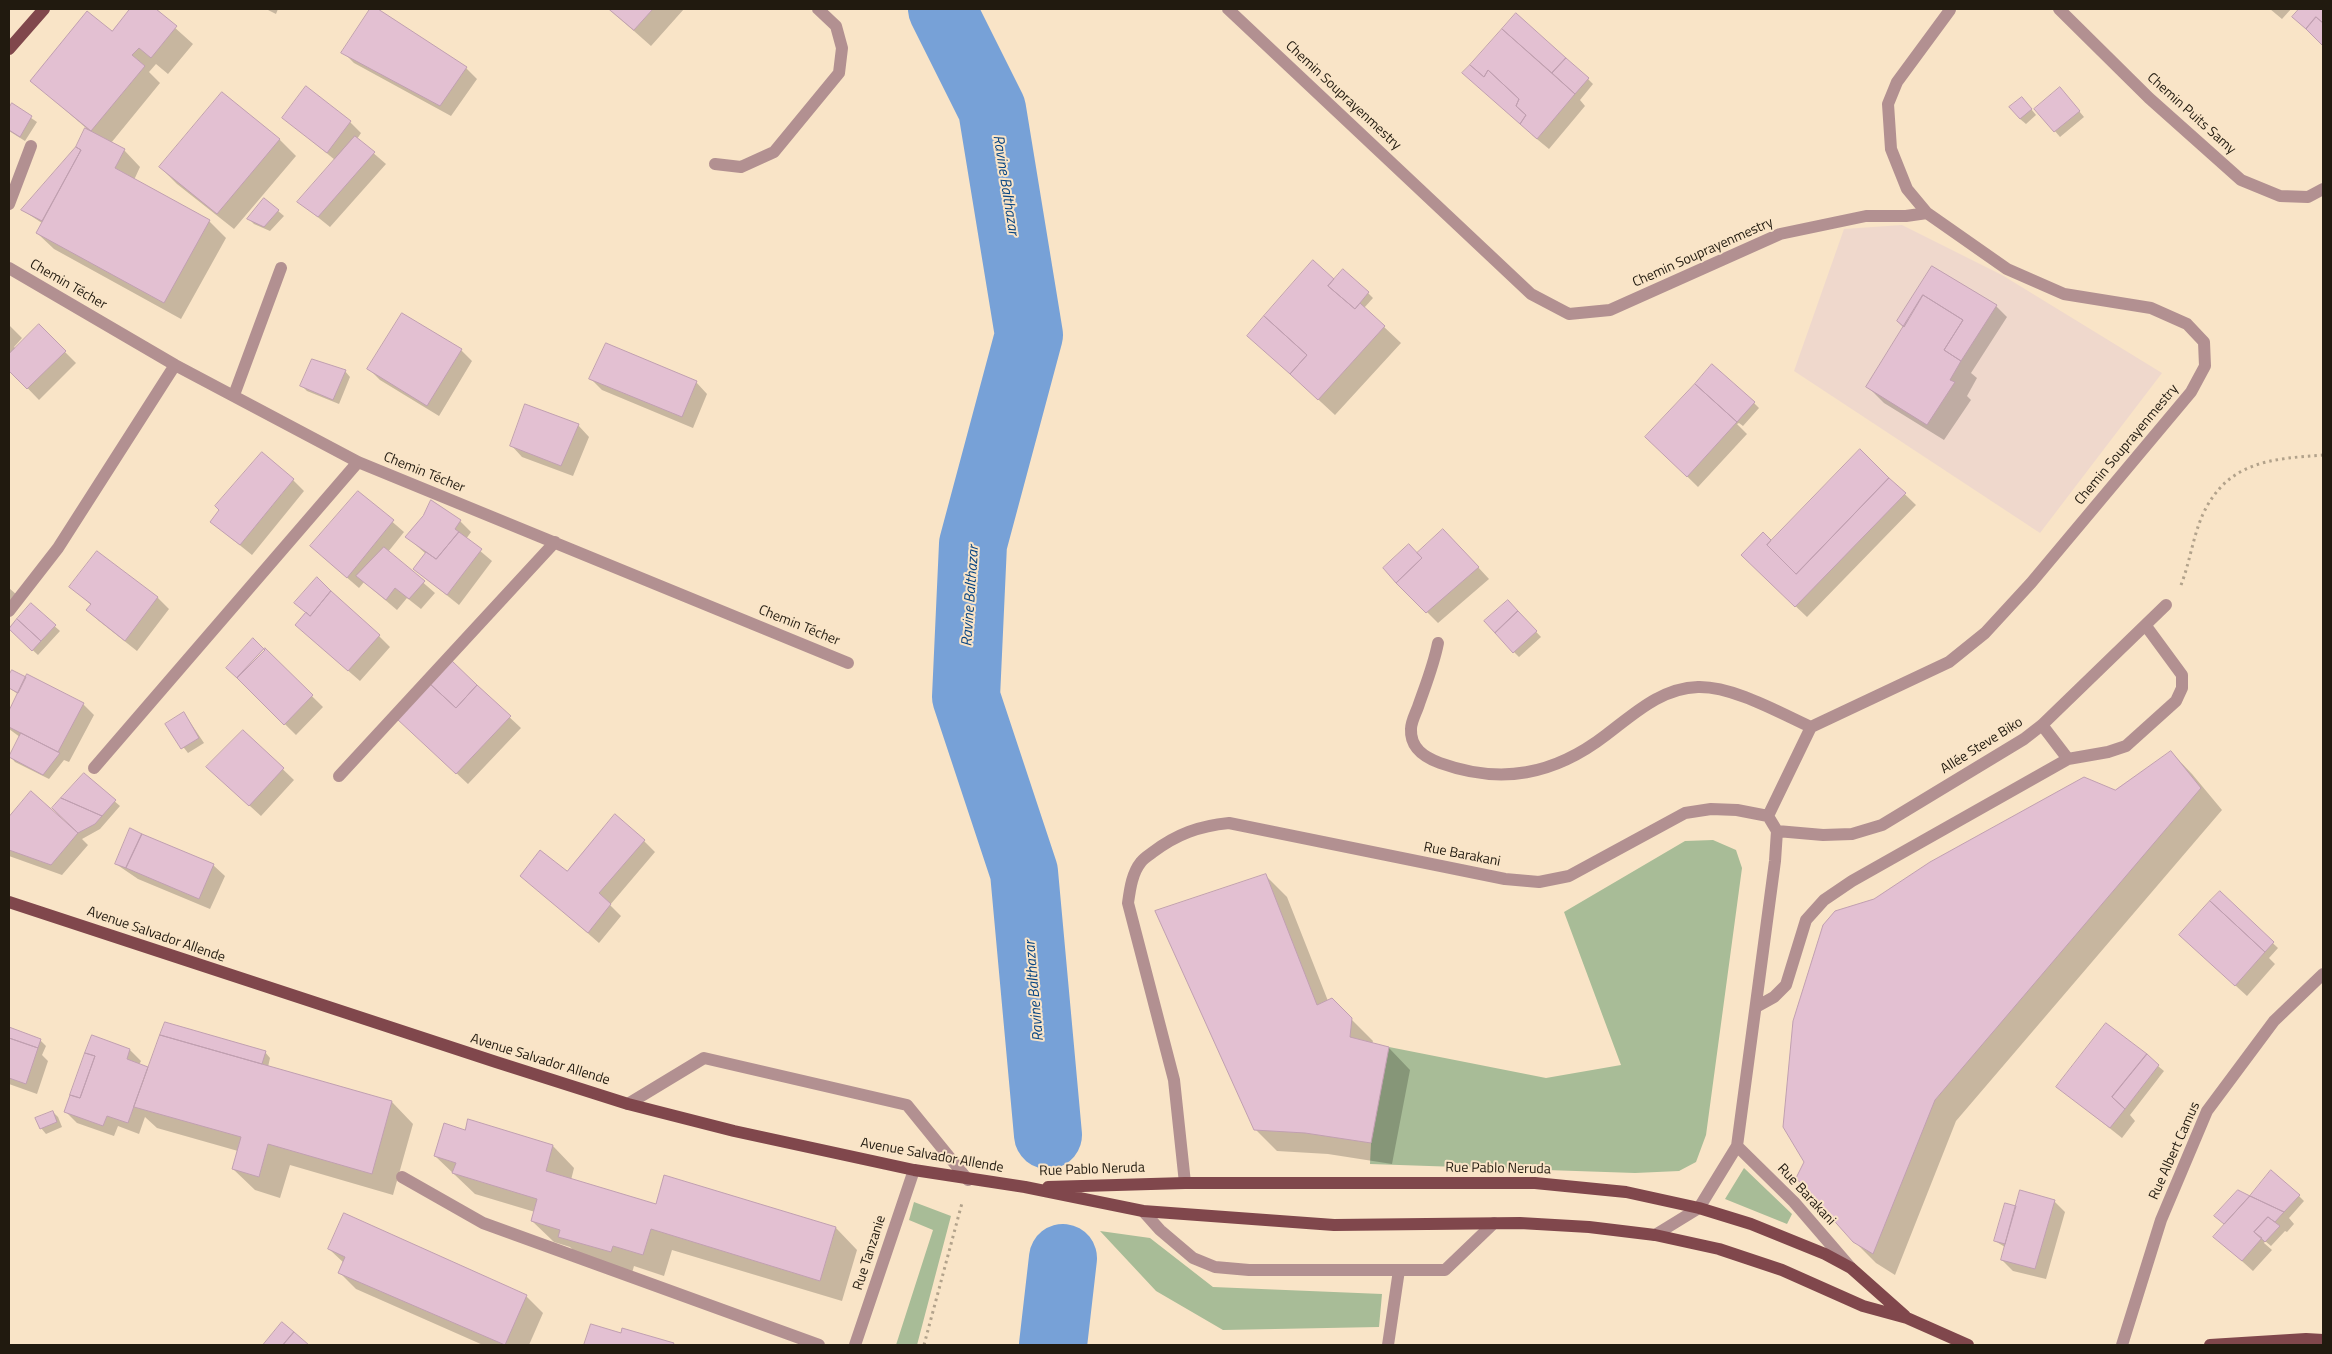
<!DOCTYPE html>
<html>
<head>
<meta charset="utf-8">
<style>
	body { margin:0 }
	#map { position:relative; width:2332px; height:1354px; overflow:hidden; background:#f9e4c7; font-family:"Titillium Web",sans-serif }
	canvas { display:block }
	.frame { position:absolute; inset:0; border:10px solid #211a0f; pointer-events:none }
</style>
</head>
<body>
<div id="map">
<canvas width="2332" height="1354"></canvas>
<div class="frame"></div>
</div>
<script>
const ctx = document.querySelector('canvas').getContext('2d');
ctx.lineJoin = 'round';
function fill(path, color) {
  ctx.fillStyle = color;
  ctx.fill(path, 'evenodd');
}
function trace(path, color, width, dash) {
  ctx.strokeStyle = color;
  ctx.lineWidth = width;
  ctx.lineCap = dash ? 'butt' : 'round';
  ctx.setLineDash(dash || []);
  ctx.stroke(path);
}
function write(font, color, halo, rows, align = 'center') {
  ctx.font = font + ' "Titillium Web",sans-serif';
  ctx.lineWidth = 4;
  ctx.setLineDash([]);
  ctx.textBaseline = 'middle';
  ctx.strokeStyle = halo;
  ctx.fillStyle = color;
  for (const [text, x, y, turn = 0] of rows) {
    ctx.save();
    ctx.translate(x, y);
    ctx.rotate((+turn || 0) * Math.PI / 180);
    ctx.textAlign = isNaN(turn) ? turn : align;
    if (halo) ctx.strokeText(text, 0, 0);
    ctx.fillText(text, 0, 0);
    ctx.restore();
  }
}
const education = new Path2D(`
	M1902 225 2002 275 2162 373 2040 533 1794 371 1844 229Z`);
const green = new Path2D(`
	M1713 840 1736 850 1742 868 1706 1135 1696 1162 1679 1171 1635 1173 1370 1164 1371 1143 1389 1047 1546 1078 1621 1065 1564 912 1685 841Z
	M1744 1168 1792 1214 1787 1224 1725 1199Z
	M914 1202 951 1216 917 1345H896L933 1230 909 1220Z
	M1100 1231 1150 1238 1213 1287 1382 1294 1379 1327 1223 1330 1156 1291Z`);
const shadow = new Path2D(`
	M132 9H154L193 44 168 74 156 64 149 72 160 83 111 143 124 150 140 167 134 180 209 221 226 238 181 319 54 249 37 233 42 223 22 210 77 146 86 128 32 81 112 33Z
	M266 9H278L276 14Z
	M372 9H376L466 68 477 79 451 116 354 63 343 52Z
	M609 9H684L651 46Z
	M2270 9H2291L2282 19Z
	M2301 9H2323V45L2293 17Z
	M1508 33 1588 79 1593 84 1580 100 1585 106 1549 149 1532 135Z
	M2065 94 2084 117 2060 137 2036 109Z
	M2027 104 2036 115 2026 124 2020 119Z
	M12 105 37 122 25 141 9 131V110Z
	M283 117 350 122 361 133 357 139 386 164 330 227 299 202 335 160Z
	M279 139 296 156 234 229 177 184 160 167Z
	M264 199 284 216 270 231 254 224 249 219Z
	M1314 262 1334 281 1368 293 1373 298 1364 308 1401 343 1335 415 1308 390Z
	M1996 306 2007 317 1971 373 1977 378 1967 396 1971 400 1944 440 1884 403 1867 386 1904 328 1898 321Z
	M403 314 461 350 472 361 439 416 380 380 369 369Z
	M9 325 22 338 14 347 16 349 39 326 76 363 39 400 9 369Z
	M345 371 350 377 339 404 307 391 302 386Z
	M591 379 696 382 707 394 693 428 602 390Z
	M1754 403 1759 408 1743 426 1739 423 1737 424 1747 434 1698 487 1658 448Z
	M578 425 589 437 573 476 522 457 511 445Z
	M1860 451 1916 505 1807 617 1753 566 1763 533 1772 542Z
	M293 480 304 491 252 555 211 522Z
	M358 492 404 532 388 552 435 593 421 609 407 598 397 610 364 582 359 588 323 557Z
	M460 521 471 532 466 539 492 561 459 605 414 569 426 554 407 537Z
	M1454 541 1489 579 1438 623 1397 582 1418 554Z
	M71 587 158 598 169 609 137 651 99 621 88 610 91 605Z
	M9 588 17 595 9 604Z
	M1508 602 1541 637 1519 657 1514 652Z
	M31 605 60 631 38 655 9 628Z
	M308 636H379L390 647 360 681Z
	M266 651 323 707 296 735 243 683Z
	M12 671 83 704 94 715 69 762 64 760 49 779 15 762 10 756 20 737 9 729V714L18 694 9 688V678Z
	M476 686 521 728 468 784 410 730Z
	M184 713 204 743 188 753 166 725Z
	M243 731 294 780 261 816 219 778Z
	M2171 752 2192 774 2222 810 1956 1121 1895 1275 1876 1263 1854 1241 1805 1162 1875 900 2115 791Z
	M84 775 120 806 100 829 82 839 88 845 62 875 9 856V819L31 793 76 833Z
	M142 835 213 865 225 876 210 909 138 879 116 864Z
	M644 841 655 852 610 905 621 916 599 943 522 876 567 873Z
	M1266 876 1287 897 1328 1001 1332 1000 1373 1041 1372 1044 1389 1048 1410 1070 1392 1164 1328 1154 1277 1151 1255 1129Z
	M2220 893 2278 948 2269 958 2275 964 2247 996 2192 946Z
	M165 1024 265 1052 270 1058 268 1067 392 1102 413 1124 393 1195 290 1165 280 1198 255 1190 233 1169 238 1151 157 1128 145 1117 139 1134 118 1126 114 1136 77 1123 66 1112 130 1050 141 1061 139 1065 149 1069Z
	M9 1029 40 1040 46 1046 42 1055 48 1061 37 1094 9 1084Z
	M2158 1066 2164 1071 2130 1115 2135 1121 2122 1138 2058 1087Z
	M53 1112 58 1117 62 1127 46 1134 41 1128Z
	M466 1132 553 1146 574 1168 571 1180 657 1206 665 1177 836 1228 857 1250 842 1301 672 1250 664 1276 634 1266 632 1273 581 1258 570 1247 554 1242 532 1221 535 1212 475 1194 435 1156Z
	M2238 1192 2250 1197 2299 1196 2304 1201 2289 1218 2294 1224 2287 1232 2285 1231 2271 1246 2265 1241 2264 1243 2272 1250 2253 1271 2215 1237 2226 1225 2216 1216Z
	M2054 1201 2065 1212 2046 1279 2013 1271 2002 1260 2005 1247 1995 1241 2015 1207Z
	M344 1215 527 1297 543 1313 529 1345H483L356 1289 340 1273 344 1263 329 1249Z
	M591 1325 621 1334 674 1345H586Z`);
const river = new Path2D(`
	M942 9 992 109 1029 335 973 544 966 697 1024 872 1048 1135
	M1053 1345 1063 1258`);
const building = new Path2D(`
	M130 9H156L177 26 151 58 139 48 132 55 145 66 91 131 30 81 87 11 112 31Z
	M370 9H378L467 67 440 106 341 53Z
	M609 9H653L634 30Z
	M2299 9H2323V23L2316 17 2306 29 2292 17Z
	M1516 13 1566 58 1552 73 1502 29Z
	M2316 17 2323 23V46L2306 29Z
	M1502 29 1575 94 1537 139 1520 124 1526 115 1516 106 1519 99 1488 70 1484 77 1470 65Z
	M1566 58 1589 78 1575 94 1552 73Z
	M1470 65 1484 77 1488 70 1519 99 1516 106 1526 115 1520 124 1462 73Z
	M306 86 351 121 327 153 282 118Z
	M2060 87 2080 111 2054 132 2034 109Z
	M222 92 280 139 217 214 159 167Z
	M2022 97 2032 109 2020 119 2009 107Z
	M12 103 32 116 20 137 9 130V108Z
	M85 128 125 149 115 168 210 220 164 303 36 233 81 150 76 147Z
	M355 136 375 152 318 217 297 202Z
	M76 147 81 150 42 221 21 210Z
	M264 198 279 210 264 227 247 219Z
	M1313 260 1334 279 1328 286 1355 309 1360 303 1385 326 1318 400 1290 374 1307 355 1264 316Z
	M1932 266 1997 305 1961 361 1944 350 1963 320 1923 295 1904 327 1897 321Z
	M1343 269 1369 292 1355 309 1328 286Z
	M1923 295 1963 320 1944 350 1961 361 1950 380 1955 382 1927 425 1866 387Z
	M402 313 462 349 427 406 367 369Z
	M1264 316 1307 355 1290 374 1247 336Z
	M39 324 66 351 27 389 9 371V354Z
	M606 343 697 381 682 417 589 379Z
	M312 359 346 370 333 400 300 386Z
	M1712 364 1755 402 1737 422 1695 384Z
	M1695 384 1737 422 1687 477 1645 437Z
	M525 404 579 424 561 466 510 446Z
	M1860 449 1889 478 1796 574 1767 545Z
	M262 452 294 479 240 545 210 522 219 510 215 506Z
	M1889 478 1906 493 1795 607 1741 555 1763 532 1771 540 1767 545 1796 574Z
	M358 491 394 520 347 578 310 546Z
	M431 500 461 520 455 529 459 532 436 559 405 537 423 516Z
	M1443 529 1479 567 1426 613 1396 583 1422 558 1417 553Z
	M459 532 482 549 447 595 413 569 426 552 436 559Z
	M1409 544 1422 558 1396 583 1383 568Z
	M384 547 425 581 409 599 395 588 386 600 356 576Z
	M97 551 158 597 125 641 86 610 91 604 69 587Z
	M317 577 331 591 310 616 294 603Z
	M331 591 380 635 348 671 295 625 306 612 310 616Z
	M1508 600 1518 611 1495 633 1484 621Z
	M31 603 56 625 41 641 17 619Z
	M1518 611 1537 631 1513 653 1495 633Z
	M17 619 41 641 32 651 9 629Z
	M253 638 265 650 237 678 226 668Z
	M265 648 313 695 284 725 237 678Z
	M451 660 477 685 456 708 429 683Z
	M12 670 26 677 18 693 9 688V675Z
	M27 674 84 703 58 752 9 727V711Z
	M429 683 456 708 477 685 511 716 456 774 397 719Z
	M184 712 199 738 181 749 165 724Z
	M243 730 284 768 249 806 206 767Z
	M21 733 60 753 43 775 9 757Z
	M2171 751 2201 788 1935 1100 1873 1254 1853 1242 1796 1178 1804 1162 1783 1127 1793 1021 1823 925 1835 911 1874 899 1930 862 2084 777 2115 790Z
	M84 773 116 800 102 816 61 798Z
	M31 791 78 833 51 865 9 850V817Z
	M61 798 77 805 102 816 95 824 78 833 52 808Z
	M615 814 645 840 599 893 611 904 588 933 520 876 540 850 567 871Z
	M130 828 142 834 126 868 115 864Z
	M142 834 214 864 199 899 126 868Z
	M1266 874 1317 1005 1332 998 1352 1018 1350 1037 1389 1047 1371 1143 1305 1133 1254 1130 1155 911Z
	M2220 891 2274 942 2265 952 2210 901Z
	M2210 901 2265 952 2235 986 2179 935Z
	M165 1022 266 1051 262 1064 160 1035Z
	M2106 1023 2147 1054 2112 1097 2125 1109 2110 1128 2056 1087Z
	M9 1027 41 1039 38 1048 9 1038Z
	M92 1035 130 1049 127 1059 148 1067 128 1123 107 1116 103 1126 64 1112 70 1095 80 1098 95 1056 85 1053Z
	M160 1035 392 1101 372 1174 268 1144 259 1177 232 1169 241 1137 134 1107Z
	M9 1038 38 1048 26 1084 9 1078Z
	M85 1053 95 1056 80 1098 70 1095Z
	M2147 1054 2159 1065 2125 1109 2112 1097Z
	M53 1111 57 1122 40 1129 35 1118Z
	M468 1119 553 1145 546 1171 656 1204 664 1175 836 1227 820 1281 651 1229 643 1255 613 1246 611 1252 558 1237 560 1230 531 1221 537 1199 452 1173 456 1163 434 1156 444 1123 465 1130Z
	M2271 1170 2300 1195 2284 1212 2250 1196Z
	M2020 1190 2055 1200 2035 1269 2001 1260Z
	M2238 1190 2250 1196 2224 1224 2214 1216Z
	M2250 1196 2284 1212 2275 1222 2268 1217 2254 1232 2262 1238 2242 1261 2213 1237Z
	M2005 1203 2016 1206 2005 1244 1994 1241Z
	M344 1213 527 1295 505 1345 338 1273 345 1257 328 1249Z
	M2268 1217 2280 1226 2265 1242 2254 1232Z
	M282 1322 294 1332 283 1345H263Z
	M591 1324 621 1333 622 1328 674 1343 673 1345H584Z
	M294 1332 309 1345H283Z`);
const path = new Path2D(`
	M2181 585C2190 562 2193 536 2203 514 2228 461 2271 459 2323 455
	M924 1345 962 1203`);
const minor = new Path2D(`
	M1228 9 1531 294 1569 314 1610 310 1780 234 1866 216H1906L1927 213
	M2059 9 2149 98 2241 180 2280 196 2308 197 2323 189
	M715 164 741 167 774 152 839 73 842 48 836 26 818 9
	M9 204 31 146
	M9 268 175 365 358 462 848 663
	M234 395 281 268
	M9 611 58 548 175 365
	M1438 643C1434 664 1426 684 1419 704 1417 711 1411 721 1411 729 1410 748 1424 757 1440 763 1501 785 1554 775 1606 735 1634 714 1661 688 1698 687 1733 686 1780 713 1811 727
	M2068 759 2108 752 2126 746 2176 701 2182 688V675L2146 626
	M94 768 358 462
	M339 776 555 542
	M1768 816 1811 727 1949 662 1985 633 2031 583 2191 392 2205 366 2204 342 2187 324 2151 308 2064 294 2007 269 1927 213 1907 189 1891 149 1888 104 1897 82 1950 10
	M1777 831 1823 835 1852 834 1882 825 2024 739 2042 725 2166 605
	M1756 1007 1774 997 1786 985 1806 920 1824 900 1852 881 2068 759 2042 725
	M628 1104 704 1058 907 1105 968 1180
	M1737 1146 1794 1202 1850 1267
	M402 1177 483 1223 819 1345
	M1185 1183 1174 1080 1128 903C1130 889 1132 873 1141 862 1144 858 1149 855 1153 852 1177 834 1199 826 1229 823L1505 879 1539 882 1569 876 1685 813 1711 809 1737 810 1768 816 1777 831 1775 861 1737 1146 1699 1208 1655 1235
	M1143 1211 1160 1230 1193 1258 1215 1267 1249 1270H1445L1494 1223
	M855 1345 914 1170
	M1388 1345 1399 1270
	M2122 1345 2161 1220 2207 1111 2274 1021 2323 974`);
const major = new Path2D(`
	M9 49 44 9
	M9 902 496 1062 628 1104 734 1131 914 1170 1025 1187 1143 1211 1334 1225 1520 1223 1589 1227 1655 1235 1719 1249 1782 1270 1863 1306 1907 1318 1968 1345
	M1048 1187 1185 1183H1535L1626 1192 1699 1208 1751 1224 1825 1254 1851 1268 1905 1316
	M2210 1345 2306 1339 2323 1340`);
const streetNames = [
	["Chemin Souprayenmestry",1343,96,43],
	["Chemin Puits Samy",2191,114,42],
	["Chemin Souprayenmestry",1703,253,-24],
	["Chemin Técher",68,285,30],
	["Chemin Souprayenmestry",2127,445,-50],
	["Chemin Técher",424,473,22],
	["Chemin Técher",799,626,22],
	["Allée Steve Biko",1982,746,-32],
	["Rue Barakani",1462,855,11],
	["Avenue Salvador Allende",156,935,19],
	["Avenue Salvador Allende",540,1060,17],
	["Rue Albert Camus",2175,1151,-66],
	["Avenue Salvador Allende",932,1156,10],
	["Rue Pablo Neruda",1498,1169,1],
	["Rue Pablo Neruda",1092,1170,-2],
	["Rue Barakani",1806,1195,47],
	["Rue Tanzanie",870,1253,-72]
];
const waterNames = [
	["Ravine Balthazar",1005,185,81],
	["Ravine Balthazar",971,596,-86],
	["Ravine Balthazar",1035,991,-95]
];
fill(education, '#efd8cc');
fill(green, '#a8bc97');
fill(shadow, '#0003');
trace(river, '#77a1d7', 68);
fill(building, '#e3c0d2');
trace(building, '#c09fb0', 1);
trace(path, '#b2a28b', 3, [2.5, 4]);
trace(minor, '#b29091', 12);
trace(major, '#80474c', 12);
write('14px', '#211a0f', '#f9e4c7', streetNames);
write('italic 15px', '#044281', '#f9e4c7', waterNames);
</script>
</body>
</html>
